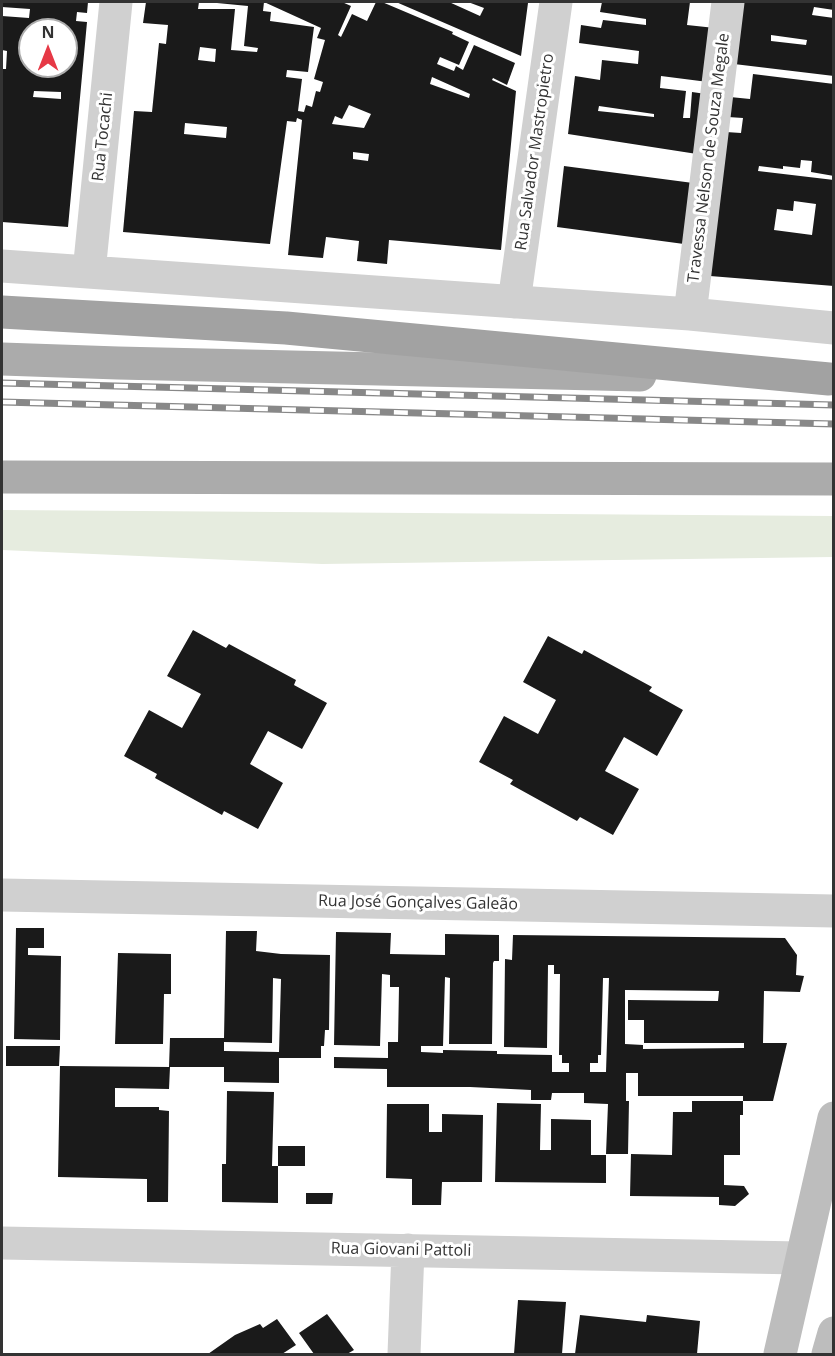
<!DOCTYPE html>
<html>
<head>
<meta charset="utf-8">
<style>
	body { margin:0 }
	#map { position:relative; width:835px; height:1356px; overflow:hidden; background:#fff; font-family:"Open Sans",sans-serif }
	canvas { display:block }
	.frame { position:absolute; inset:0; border:3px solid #333; pointer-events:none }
	.north { position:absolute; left:18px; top:18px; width:60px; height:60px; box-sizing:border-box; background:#fff; border:2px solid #adadad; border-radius:50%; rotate:0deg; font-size:16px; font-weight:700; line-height:24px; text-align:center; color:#333 }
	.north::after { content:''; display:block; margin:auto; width:21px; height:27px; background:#e63946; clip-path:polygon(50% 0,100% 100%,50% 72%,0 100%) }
</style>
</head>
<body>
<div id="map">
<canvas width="835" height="1356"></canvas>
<div class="frame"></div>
<div class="north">N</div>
</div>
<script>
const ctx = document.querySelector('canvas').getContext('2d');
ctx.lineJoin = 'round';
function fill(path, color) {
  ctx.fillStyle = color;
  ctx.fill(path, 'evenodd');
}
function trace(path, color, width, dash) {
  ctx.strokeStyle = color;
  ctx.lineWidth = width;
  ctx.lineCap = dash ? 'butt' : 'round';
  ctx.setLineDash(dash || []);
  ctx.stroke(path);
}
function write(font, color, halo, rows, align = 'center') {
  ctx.font = font + ' "Open Sans",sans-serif';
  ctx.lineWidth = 6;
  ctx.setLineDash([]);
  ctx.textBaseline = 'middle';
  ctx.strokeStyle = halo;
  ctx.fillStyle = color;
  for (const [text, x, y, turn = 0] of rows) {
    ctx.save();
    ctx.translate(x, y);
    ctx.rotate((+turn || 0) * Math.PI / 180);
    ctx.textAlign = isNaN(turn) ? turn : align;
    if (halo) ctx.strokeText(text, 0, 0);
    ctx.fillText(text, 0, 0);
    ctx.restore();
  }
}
const green = new Path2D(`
	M2 510 833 516V557L322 564 2 550Z`);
const building = new Path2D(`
	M2 2H88L87 13 77 12 76 21 87 22 68 227 2 222V69H6L7 51 2 50V16L29 18 30 9 2 7ZM30 30H66V34L74 35V42L66 41V66H30ZM34 91 61 92V99L33 97Z
	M146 2H199L198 9H235L231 50 257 52 258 48 244 46 248 6 217 3 218 2H342L351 6 338 35 341 37 352 14 367 21 376 2H382L453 32 452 34 469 42 459 65 440 57 437 64 454 71 456 66 463 70 474 45 515 63 507 85 493 78 492 80 516 91 501 250 389 240 387 264 357 261 359 241 326 237 323 258 288 255 302 120 297 118 296 122 287 121 270 244 123 232 134 111 152 112 159 43 166 44 168 25 143 23ZM264 2 321 28 317 38 325 40 314 79 323 82 320 92 316 91 312 107 306 105 304 112 298 111 302 79 286 77 287 70 308 72 314 27 270 21 271 12 263 11ZM200 47 216 49 215 62 198 60ZM432 77 470 94 469 98 430 84ZM349 105 371 114 364 128 332 124 335 116 342 119ZM185 123 227 127 226 138 184 134ZM353 152 369 154 368 161 353 159Z
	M396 2H449L480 16 484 8 468 2H525L528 3 521 56Z
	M602 2H690L687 25 715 28 708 82 661 76 660 88 686 91 683 118H690L692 92 706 94 697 154 568 134 575 76 600 80 602 60 638 64 639 51 579 43 581 25 601 28 603 20 646 25V19L600 12ZM599 106 654 114V117L598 111Z
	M742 2H834V10L814 7 812 15 834 18V76L734 64ZM771 35 807 40 806 45 771 41Z
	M753 74 834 84V176L811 172 812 161 801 160 800 168 783 166V169L759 166 758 171 834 180V286L710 276 726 132 741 133 743 118 728 117 730 97 750 99ZM794 201 816 204 812 235 774 230 777 209 793 211Z
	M564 166 693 183 684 244 557 227Z
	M193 630 226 648 229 644 296 680 294 685 327 703 302 749 268 731 250 764 283 783 258 829 224 811 222 815 155 778 157 774 124 756 149 710 182 728 201 694 167 676Z
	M548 636 582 654 584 650 652 687 649 691 683 710 657 756 624 737 605 771 639 789 613 835 580 817 577 821 510 784 513 780 479 762 504 716 538 734 556 700 523 682Z
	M16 928H44V948H28V955L61 956 60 1040 14 1039Z
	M226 931H257L256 951 281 954 330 955 329 1030H325L324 1046H321V1058H279V1083L224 1082V1067H169L170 1038H224ZM273 978 281 979 279 1052 224 1051V1042L272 1043Z
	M336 932 391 933 390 954 445 955V934L499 935V961H494L493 963 492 1044H449L450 978 445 977 443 1046H421V1052L443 1053V1050L497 1051V1054L552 1055V1072H569V1063H562V1055H559L560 974H554V965H548L547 1048 504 1047 505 959 512 960 513 935 785 938 797 955 796 975 804 976 800 992 764 991 763 1043H787L773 1101H743V1096H638V1073H626V1101H629L628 1154H606L608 1104 584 1103V1093H552L551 1100H531V1090L470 1087H387V1069L334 1068V1057L388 1058V1042H398L399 987H390V975L382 974 380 1046 334 1045ZM603 978H609L606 1072H590V1063H598V1055H601ZM625 990 719 991 718 1001 628 1000V1020H644V1043H744V1048L643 1049V1045L625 1044Z
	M118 953 171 954V994H164L163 1044H115Z
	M6 1046H60L59 1066H6Z
	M60 1066 170 1067 169 1089 115 1088V1107H159V1110L169 1111 168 1202H147V1179L58 1177Z
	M227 1091 274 1092 272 1166H278V1203L222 1202V1164H226Z
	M692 1101H743V1115H740V1155H724V1185L744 1186 749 1194 735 1206 719 1205V1197L630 1196 631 1154 672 1155 673 1112H692Z
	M497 1103 541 1104 540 1150H551V1119L591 1120V1155H606V1183L495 1182Z
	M387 1104H429V1132H442V1114L483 1115 482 1182H442L441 1205H412V1179L386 1178Z
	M278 1146H305V1166H278Z
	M306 1193H333L332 1204H306Z
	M518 1300 566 1302 562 1354H514Z
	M327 1314 354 1350 347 1354H314L299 1333Z
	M580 1315 646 1322 647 1315 700 1321 697 1354H575Z
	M277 1319 296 1345 282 1354H208L235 1335 260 1324 263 1328Z`);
const minor = new Path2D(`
	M2 266 690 314 834 328
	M89 272 116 2
	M514 302 556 2
	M690 314 728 2
	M2 895 834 911
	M2 1243 800 1258
	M404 1354 408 1250`);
const secondary = new Path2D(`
	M780 1354 834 1118
	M828 1354 834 1333`);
const primary = new Path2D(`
	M2 359 118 363 640 375
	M2 477 834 479`);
const trunk = new Path2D(`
	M2 312 286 328 829 379`);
const rail = new Path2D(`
	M2 383 834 405
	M2 402 834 424`);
const streetNames = [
	["Rua Tocachi",103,137,-84],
	["Rua Salvador Mastropietro",535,152,-82],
	["Travessa Nélson de Souza Megale",709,158,-83],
	["Rua José Gonçalves Galeão",418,903,1],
	["Rua Giovani Pattoli",401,1250,1]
];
fill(green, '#e6ecdf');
fill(building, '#1a1a1a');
trace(minor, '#d0d0d0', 33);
trace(secondary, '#bdbdbd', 33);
trace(primary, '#ababab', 33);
trace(trunk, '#a2a2a2', 33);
trace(rail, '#888', 7);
trace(rail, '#fff', 4.5, [14]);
write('16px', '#333', '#fff', streetNames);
</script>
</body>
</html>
